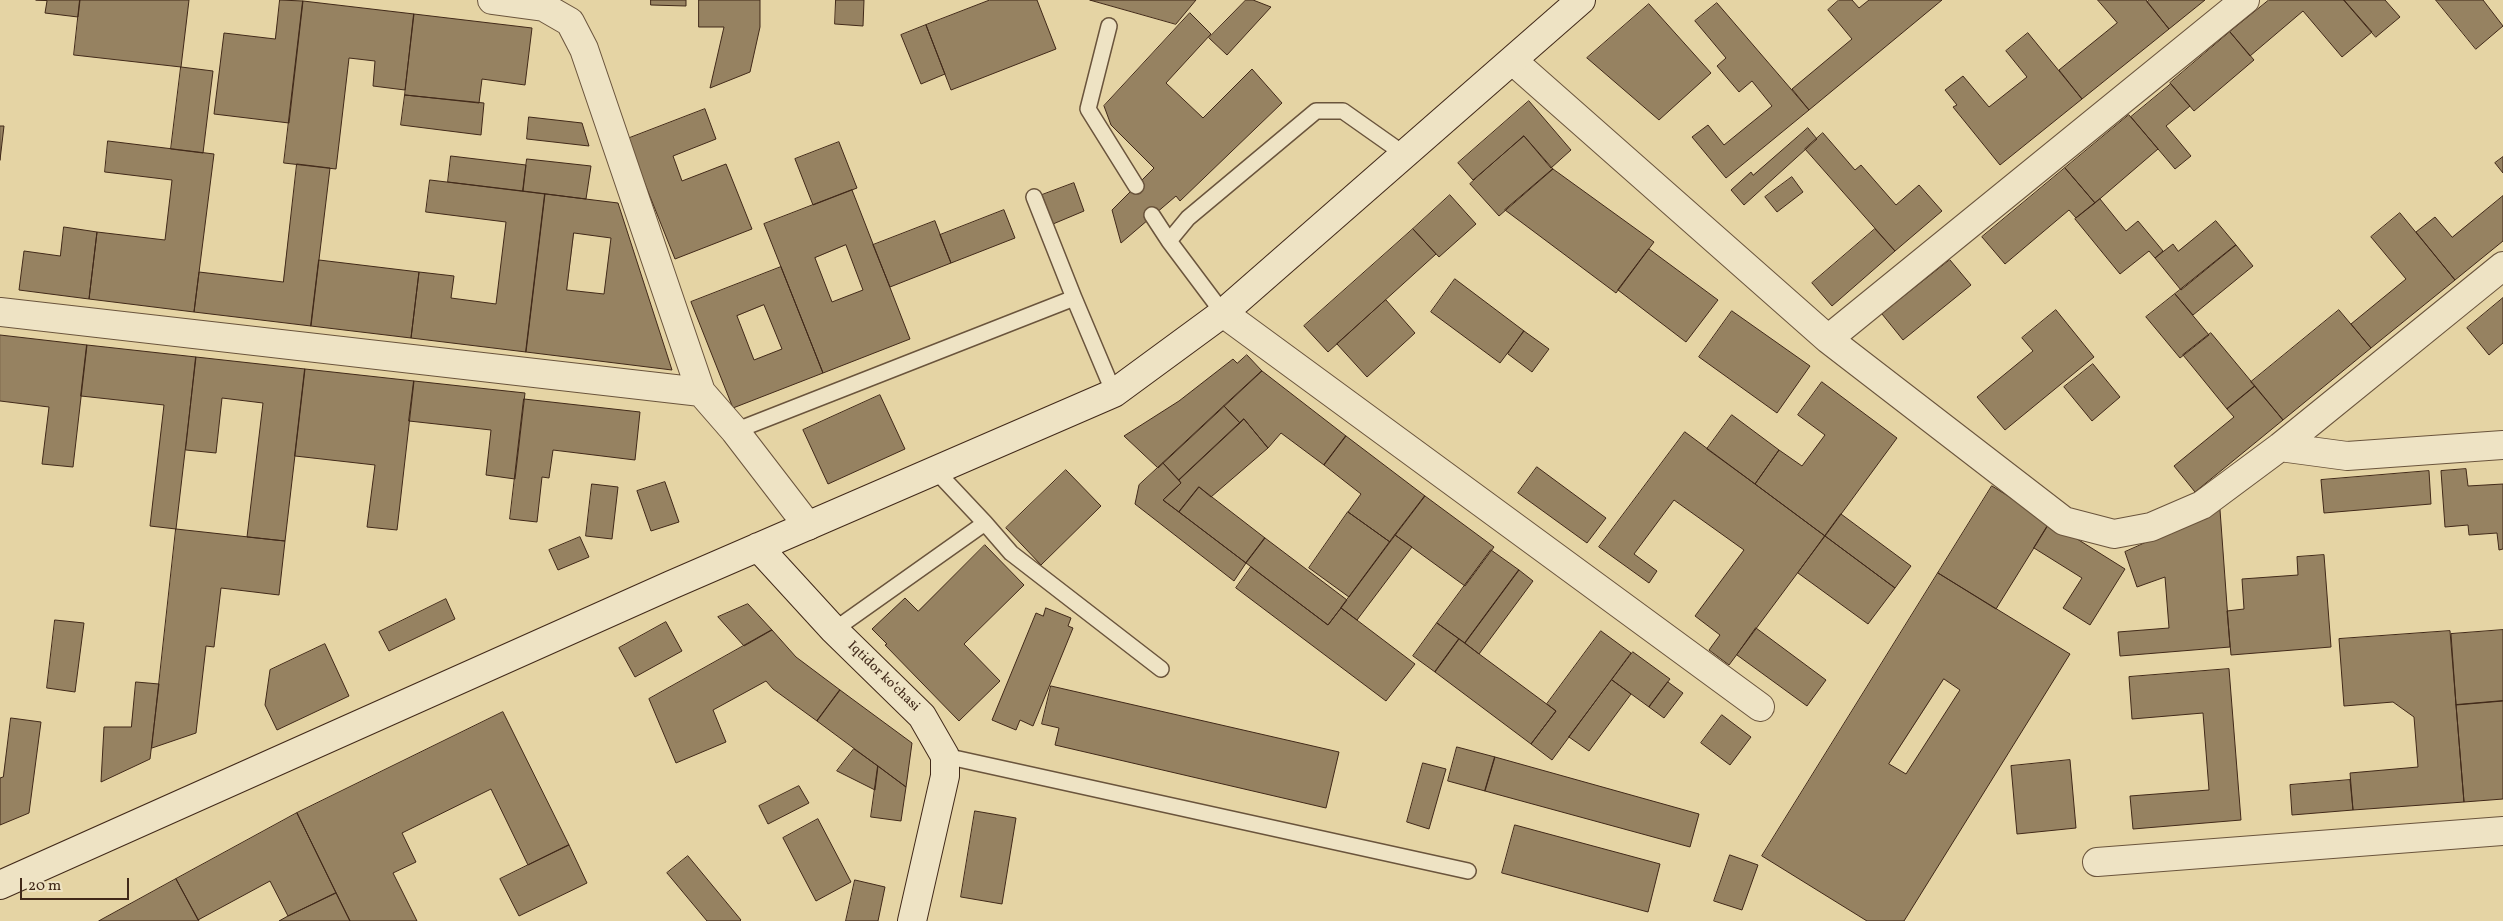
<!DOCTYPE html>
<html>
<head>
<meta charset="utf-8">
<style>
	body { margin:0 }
	#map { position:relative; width:2503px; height:921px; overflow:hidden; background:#e5d4a4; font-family:Vollkorn,serif }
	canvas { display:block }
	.scale { position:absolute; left:20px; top:878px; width:109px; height:22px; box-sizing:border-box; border:2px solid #412919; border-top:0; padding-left:6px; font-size:15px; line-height:18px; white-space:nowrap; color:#412919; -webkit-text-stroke:4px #eee3c4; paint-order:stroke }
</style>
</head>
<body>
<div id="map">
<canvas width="2503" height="921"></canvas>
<div class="scale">20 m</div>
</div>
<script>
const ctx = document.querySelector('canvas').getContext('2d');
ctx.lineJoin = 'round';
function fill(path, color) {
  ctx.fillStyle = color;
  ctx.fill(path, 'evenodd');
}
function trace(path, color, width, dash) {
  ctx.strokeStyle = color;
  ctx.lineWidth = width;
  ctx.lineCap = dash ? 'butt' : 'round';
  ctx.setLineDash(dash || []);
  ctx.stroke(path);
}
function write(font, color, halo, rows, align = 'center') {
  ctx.font = font + ' Vollkorn,serif';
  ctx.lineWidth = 4;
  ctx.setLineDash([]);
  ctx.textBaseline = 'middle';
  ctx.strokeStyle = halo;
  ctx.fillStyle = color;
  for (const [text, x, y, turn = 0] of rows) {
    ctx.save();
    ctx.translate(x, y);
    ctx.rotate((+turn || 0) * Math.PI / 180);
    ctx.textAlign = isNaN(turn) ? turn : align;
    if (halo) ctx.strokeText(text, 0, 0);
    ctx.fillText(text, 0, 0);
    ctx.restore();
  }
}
const building = new Path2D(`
	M36 0H80L78 17 45 13 47 1Z
	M80 0H189L181 67 74 55Z
	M280 0 303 1 289 123 214 114 224 33 275 39Z
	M651 0H686V6L651 5Z
	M699 0H760V27L750 72 710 88 724 27H699Z
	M836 0H864L863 26 835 24Z
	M990 0H1037L1056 49 951 90 926 25Z
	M1090 0H1196L1176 24Z
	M1246 0H1253L1271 7 1227 55 1209 38Z
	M1839 0H1852L1859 8 1869 0H1942L1809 110 1792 89 1852 39 1828 10Z
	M2098 0H2146L2169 29 2082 99 2059 70 2117 23Z
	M2150 0H2205L2169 29 2147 2Z
	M2269 0H2344L2372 32 2342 57 2303 11 2250 56 2230 32Z
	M2344 0H2385L2400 17 2376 37Z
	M2436 0H2483L2503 26 2476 49Z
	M303 1 414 14 405 90 373 86 375 61 349 58 336 169 284 163Z
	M1717 3 1809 110 1726 178 1692 137 1708 125 1724 145 1772 106 1752 81 1739 92 1717 66 1726 58 1695 21Z
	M1649 4 1711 73 1659 120 1587 58Z
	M1190 13 1211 34 1166 83 1203 118 1252 69 1282 103 1180 201 1176 196 1121 243 1112 210 1154 168 1111 125 1104 106Z
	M414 14 532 28 525 85 482 79 479 103 405 95Z
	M926 25 945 74 921 84 901 35Z
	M2230 32 2254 60 2194 111 2170 83Z
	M2028 33 2082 99 2000 165 1953 107 1957 105 1945 90 1963 76 1989 107 2027 77 2006 51Z
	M181 67 213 71 203 153 171 149Z
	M2171 84 2190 106 2166 126 2191 156 2175 169 2131 117Z
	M405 95 484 103 481 135 401 125Z
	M1529 101 1571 150 1551 168 1524 136 1473 180 1458 163Z
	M705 109 716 139 673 156 682 181 726 164 752 229 675 259 627 139Z
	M2129 115 2158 149 2095 203 2065 168Z
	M529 117 582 123 589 146 527 139Z
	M0 126H4L0 160Z
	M1808 128 1817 139 1744 205 1731 190 1751 172 1753 175Z
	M1823 133 1855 170 1861 165 1896 205 1919 185 1942 211 1895 251 1805 149Z
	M1524 136 1553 169 1499 216 1470 184Z
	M108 141 214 154 194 312 89 299 97 232 165 240 172 180 105 172Z
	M839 142 857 188 813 205 795 159Z
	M451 156 526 165 523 191 448 182Z
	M2503 157V173L2495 163Z
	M527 159 591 166 586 199 523 191Z
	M297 164 330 168 311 326 194 312 199 272 283 282Z
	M2065 168 2095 203 2076 218 2069 210 2005 264 1982 237Z
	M1553 169 1654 242 1616 293 1505 210Z
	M1792 177 1803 192 1777 212 1765 197Z
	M430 180 545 194 526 352 411 338 419 272 454 276 451 298 496 304 506 222 426 212Z
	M1074 183 1084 211 1053 224 1042 195Z
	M852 190 910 339 823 373 764 224ZM846 245 863 290 832 302 815 258Z
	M545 194 618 203 672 370 526 352ZM574 233 611 238 604 294 567 290Z
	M1450 195 1476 224 1439 257 1413 229Z
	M2503 196V241L2455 280 2416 232 2435 217 2452 237Z
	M2100 199 2126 231 2138 221 2163 251 2155 258 2149 251 2120 274 2075 219Z
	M1004 210 1015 238 951 263 940 235Z
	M2400 213 2455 280 2371 348 2351 324 2406 279 2371 237Z
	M935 221 951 263 890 287 873 245Z
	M2216 221 2236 245 2181 290 2155 258 2173 244 2178 251Z
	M64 227 97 232 89 299 19 290 24 251 60 256Z
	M1413 229 1436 254 1328 352 1304 326Z
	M1875 229 1895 251 1832 306 1812 283Z
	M2236 245 2253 266 2193 315 2175 294Z
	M1649 249 1718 300 1686 342 1618 290Z
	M319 260 419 272 411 338 311 326Z
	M1950 260 1971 285 1903 340 1882 314Z
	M781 267 823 373 733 408 691 302ZM764 305 782 349 754 360 737 316Z
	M1455 279 1524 331 1500 363 1431 312Z
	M2175 294 2209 335 2180 358 2146 317Z
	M2503 298V343L2489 355 2467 328Z
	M1386 300 1415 333 1367 377 1337 344Z
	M2056 310 2094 357 2005 430 1977 397 2033 351 2022 338Z
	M2339 310 2371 348 2283 420 2251 382Z
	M1732 311 1810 366 1777 413 1699 357Z
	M1524 331 1549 349 1532 372 1508 354Z
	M2211 333 2255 386 2227 409 2183 355Z
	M0 335 87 345 73 467 42 464 49 407 0 401Z
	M87 345 196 357 176 529 150 526 164 405 81 396Z
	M1247 355 1262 371 1158 468 1124 436 1179 401 1233 359 1237 363Z
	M196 357 305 369 285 541 247 537 263 403 222 398 216 453 186 450Z
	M2093 364 2120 397 2092 421 2064 387Z
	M305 369 414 381 397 530 367 527 375 465 295 456Z
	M1262 371 1346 436 1324 465 1281 433 1268 448 1244 419 1240 423 1224 406Z
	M414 381 525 393 515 479 486 475 491 430 409 421Z
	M1822 382 1897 438 1825 536 1755 484 1779 450 1802 466 1825 435 1798 415Z
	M2255 386 2283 420 2195 492 2174 466 2234 417 2227 409Z
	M880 395 905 449 828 484 803 430Z
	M524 399 640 412 635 460 553 450 549 478 542 477 537 522 510 519Z
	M1224 406 1240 423 1179 480 1163 463Z
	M1732 415 1779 450 1755 484 1707 449Z
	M1244 419 1268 448 1211 497 1199 487 1179 512 1163 500 1181 483 1179 480Z
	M1685 432 1825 536 1729 665 1709 650 1720 635 1695 616 1744 550 1674 500 1634 554 1657 571 1649 583 1599 547Z
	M1346 436 1425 496 1390 542 1348 512 1361 494 1324 465Z
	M1163 463 1181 483 1163 500 1246 563 1234 581 1135 504 1139 485Z
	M1537 467 1606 518 1587 543 1518 493Z
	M2466 469 2468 486 2503 484V549L2499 550 2497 533 2469 535 2468 525 2445 527 2441 471Z
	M1066 470 1101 506 1041 565 1006 528Z
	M2429 471 2431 504 2324 513 2321 480Z
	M665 482 679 522 651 531 637 491Z
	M592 484 618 487 612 539 586 536Z
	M1992 486 2050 522 1996 609 1938 573Z
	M1199 487 1265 538 1246 563 1179 512Z
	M1425 496 1494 547 1465 586 1395 535Z
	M2220 510 2230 647 2120 656 2118 632 2169 628 2165 577 2137 587 2125 552Z
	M1348 512 1390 542 1349 597 1309 568Z
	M1841 514 1911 566 1895 588 1825 536Z
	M2050 522 2125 569 2090 625 2063 608 2082 578 2034 548Z
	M176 529 285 541 279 595 221 588 214 647 206 646 196 733 152 748Z
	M1395 535 1412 547 1357 620 1341 608Z
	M1825 536 1895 588 1868 624 1798 573Z
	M580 537 589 557 558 570 549 550Z
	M1265 538 1347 600 1328 625 1246 563Z
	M985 545 1024 585 964 644 1000 681 959 721 885 645 887 644 872 629 905 598 918 611Z
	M1491 550 1519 570 1465 643 1437 623Z
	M2324 555 2331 647 2231 655 2227 611 2244 609 2242 579 2298 575 2297 557Z
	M1251 567 1328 625 1341 608 1415 664 1386 701 1236 588Z
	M1519 570 1533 581 1479 654 1465 643Z
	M1938 573 2070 654 1904 921H1867L1762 856ZM1944 679 1960 690 1906 774 1889 764Z
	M446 599 455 619 389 651 379 632Z
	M748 604 772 630 744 646 718 617Z
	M1046 608 1071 618 1068 626 1073 628 1033 726 1020 720 1016 730 992 720 1036 613 1043 616Z
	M55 620 84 623 75 692 47 688Z
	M666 622 682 651 635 677 619 648Z
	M1437 623 1459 639 1435 672 1413 656Z
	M1756 628 1826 680 1807 706 1737 655Z
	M772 630 796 657 840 690 817 721 773 689 766 681 713 710 726 742 676 763 649 699Z
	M2503 630V701L2456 705 2451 634Z
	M1601 631 1631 653 1552 760 1531 744 1556 711 1547 704Z
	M2450 631 2464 802 2353 810 2350 773 2418 767 2414 717 2393 702 2344 706 2339 639Z
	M1459 639 1556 711 1531 744 1435 672Z
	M325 644 349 696 277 730 265 705 270 670Z
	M1633 652 1670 679 1649 707 1612 680Z
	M2229 669 2241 820 2133 829 2130 796 2209 790 2203 713 2132 719 2129 677Z
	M1612 680 1631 694 1589 751 1569 737Z
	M136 682 159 684 150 759 101 782 104 727H131Z
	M1668 682 1683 693 1664 718 1649 707Z
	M1051 686 1339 752 1326 808 1055 745 1059 728 1042 724Z
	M840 690 912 743 906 787 817 721Z
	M2503 701V799L2464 802 2456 705Z
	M503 712 569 845 528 865 491 789 402 833 416 862 393 873 417 921H350L297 813Z
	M1722 715 1751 737 1730 765 1701 743Z
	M11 718 41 722 29 813 0 825V778L3 777Z
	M1457 747 1495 757 1485 791 1448 781Z
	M854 749 878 766 875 790 837 771Z
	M1495 757 1699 814 1690 847 1485 791Z
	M2070 760 2076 828 2017 834 2011 766Z
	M1423 763 1446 769 1429 829 1407 822Z
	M878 766 906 787 901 821 871 817Z
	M2350 780 2353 810 2292 815 2290 785Z
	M799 786 809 803 768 824 759 806Z
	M975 811 1016 818 1002 904 961 897Z
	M297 813 336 893 288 916 270 881 198 920 176 879Z
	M818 819 851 882 816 901 783 838Z
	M1515 825 1660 864 1648 912 1502 873Z
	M569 845 587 883 519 916 500 879Z
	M1730 855 1758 865 1742 910 1714 901Z
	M688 856 741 920 740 921H707L667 873Z
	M176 879 199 921H99Z
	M855 880 885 887 878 921H846Z
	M336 893 350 921H279L288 916Z`);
const lane = new Path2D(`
	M1109 26 1088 109 1136 186
	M1034 197 1074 298
	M1152 215 1169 241
	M1223 313 1169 241 1188 218 1316 111H1343L1404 154
	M735 431 1074 298 1114 393
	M937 472 985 523
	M834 630 985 523 1011 553 1161 669
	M945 756 1468 871`);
const street = new Path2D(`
	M492 0 544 7 570 22 584 49 701 392 735 431 808 526
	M1513 61 1828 339 2064 521 2114 534 2151 527 2202 505 2280 447 2503 266
	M0 312 701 392
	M1223 313 1760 707
	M1828 339 2245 0
	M2280 447 2347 456 2503 445
	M2097 862 2503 831`);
const secondary = new Path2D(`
	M758 547 834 630 922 716 945 756V776L912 921
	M0 885 671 585 1114 393 1223 313 1581 0`);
const streetNames = [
	["Iqtidor koʻchasi",883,677,44]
];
fill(building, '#968261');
trace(building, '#412919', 1);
trace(lane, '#6a543c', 18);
trace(street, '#6a543c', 30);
trace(secondary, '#412919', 30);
trace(lane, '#eee3c4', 15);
trace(street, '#eee3c4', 28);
trace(secondary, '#eee3c4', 28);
write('14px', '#412919', '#eee3c4', streetNames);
</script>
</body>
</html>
